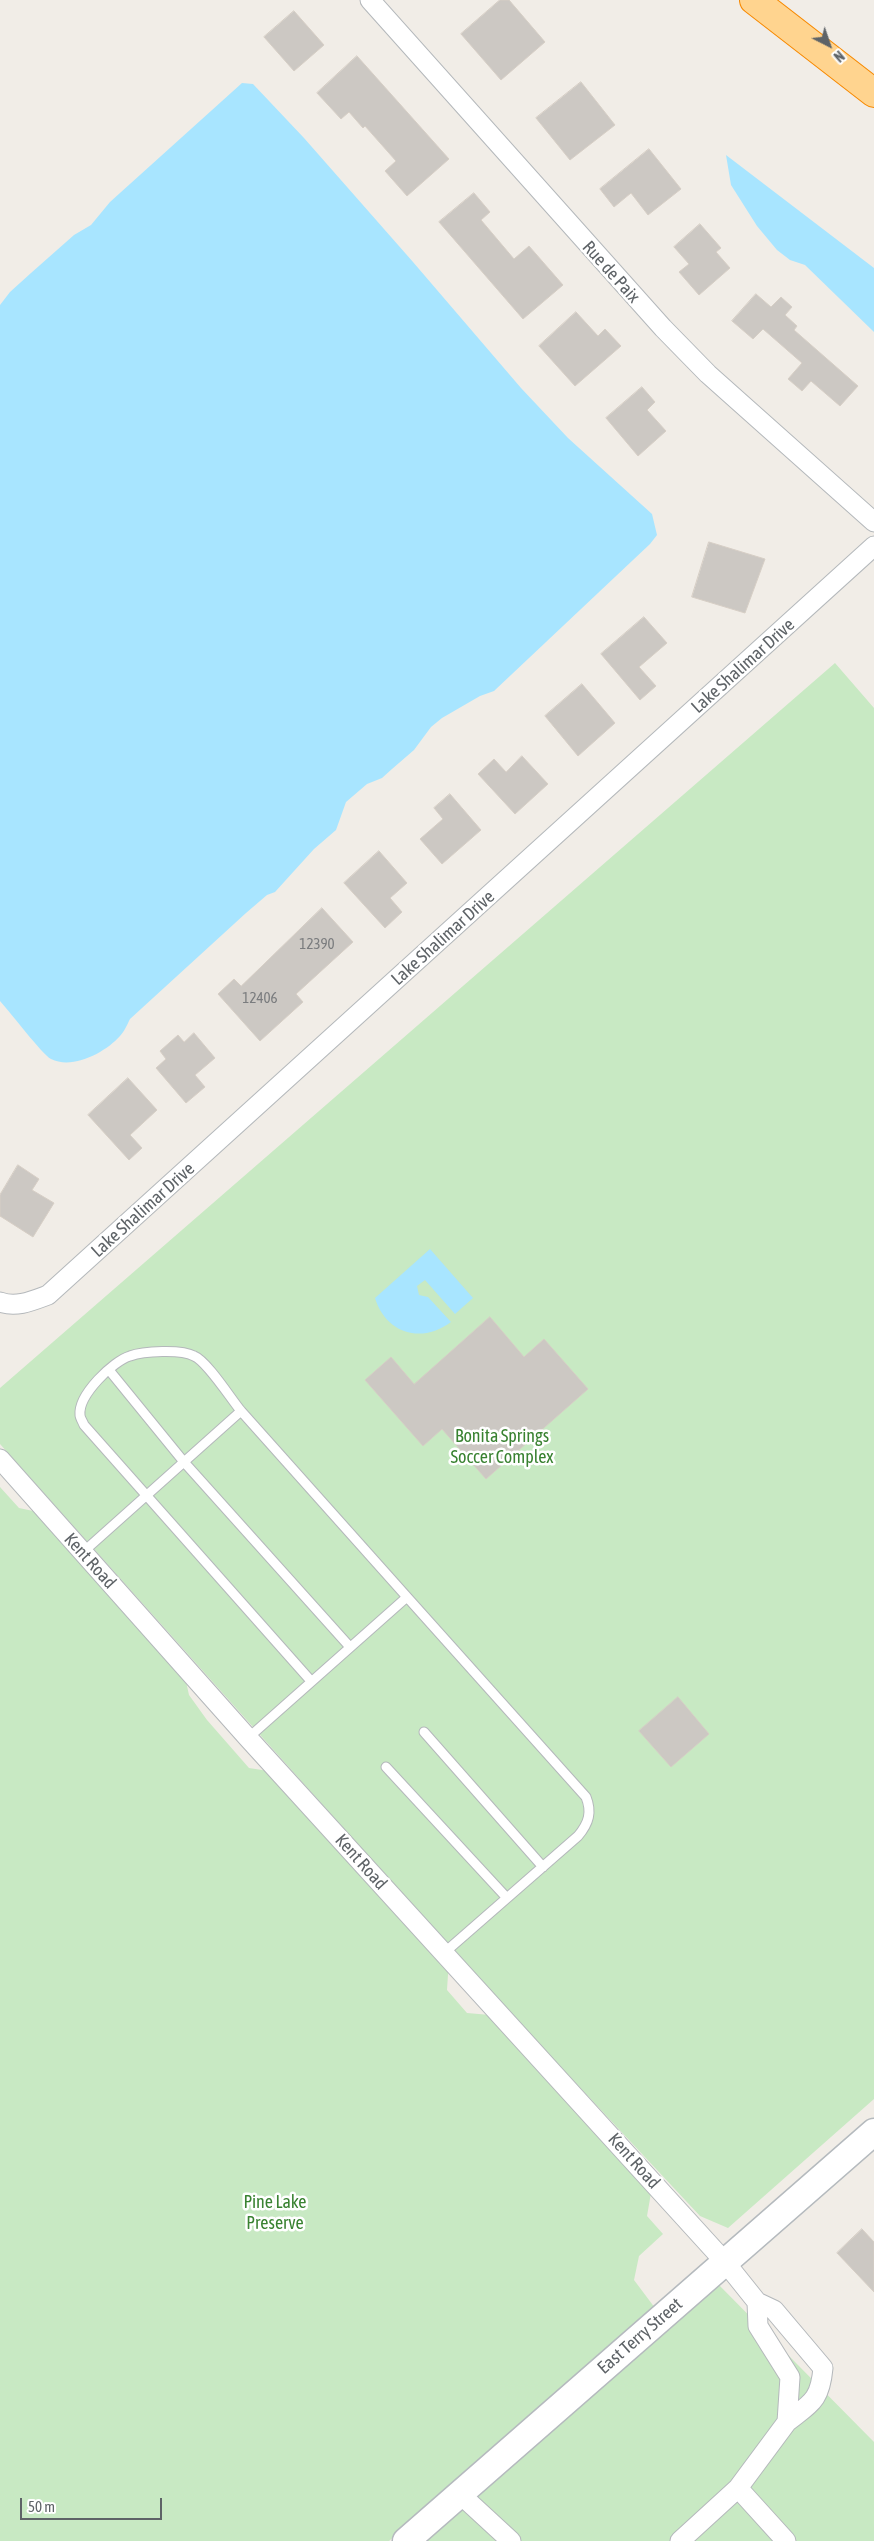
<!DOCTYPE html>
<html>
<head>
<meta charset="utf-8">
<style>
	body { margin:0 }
	#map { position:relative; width:874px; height:2541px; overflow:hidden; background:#f1ede7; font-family:"Asap Condensed",sans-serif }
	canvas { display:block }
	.north { position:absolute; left:804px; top:20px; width:50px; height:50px; -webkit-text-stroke:4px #fff; paint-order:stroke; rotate:139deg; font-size:14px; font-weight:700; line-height:20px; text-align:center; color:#5e6367 }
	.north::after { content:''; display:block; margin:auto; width:18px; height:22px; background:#5e6367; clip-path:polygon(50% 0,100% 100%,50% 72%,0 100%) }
	.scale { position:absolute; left:20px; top:2498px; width:142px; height:22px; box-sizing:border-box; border:2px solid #5e6367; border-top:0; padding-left:6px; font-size:15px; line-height:18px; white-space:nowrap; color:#5e6367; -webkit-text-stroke:4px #fff; paint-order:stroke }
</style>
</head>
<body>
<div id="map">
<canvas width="874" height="2541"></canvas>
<div class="north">N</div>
<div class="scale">50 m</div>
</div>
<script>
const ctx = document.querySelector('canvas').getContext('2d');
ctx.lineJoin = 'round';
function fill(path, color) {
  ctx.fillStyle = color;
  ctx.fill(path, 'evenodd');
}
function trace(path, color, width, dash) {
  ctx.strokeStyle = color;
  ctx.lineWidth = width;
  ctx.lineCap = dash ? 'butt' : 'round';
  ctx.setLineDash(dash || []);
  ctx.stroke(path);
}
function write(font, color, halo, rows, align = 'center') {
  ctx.font = font + ' "Asap Condensed",sans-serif';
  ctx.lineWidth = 5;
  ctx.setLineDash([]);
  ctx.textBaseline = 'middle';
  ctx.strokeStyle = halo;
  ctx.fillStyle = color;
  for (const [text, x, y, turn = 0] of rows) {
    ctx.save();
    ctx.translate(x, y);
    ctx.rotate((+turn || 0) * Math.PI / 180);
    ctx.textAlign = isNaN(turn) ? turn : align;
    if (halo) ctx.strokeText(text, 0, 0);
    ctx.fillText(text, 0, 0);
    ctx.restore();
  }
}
const green = new Path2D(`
	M835 663 874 708V2099L728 2228 700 2216 472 1972 0 1444V1388Z
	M0 1487 19 1508 52 1515 181 1659 189 1695 207 1720 249 1768 275 1772 449 1959 447 1990 467 2013 490 2015 651 2193 647 2216 663 2234 639 2256 634 2280 655 2308 389 2541H0Z
	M717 2283 874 2442V2541H422Z`);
const water = new Path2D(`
	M242 83 253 84 304 138 413 262 521 388 568 438 652 514 657 535 650 544 494 691 480 696 442 718 431 727 414 750 392 769 382 778 367 784 346 802 336 830 314 849 275 892 267 895 246 913 130 1019C127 1025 124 1032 120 1036 106 1052 73 1070 51 1059 42 1054 10 1012 0 1001V305L10 292 31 273 74 235 91 225 110 202Z
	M726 155 874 268V332L805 265 790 260 777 250 757 226 731 185Z
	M430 1249 473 1298 455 1314 425 1280 417 1286 419 1295 428 1297 451 1322C422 1344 386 1334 375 1298Z`);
const building = new Path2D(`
	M500 0H509L545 42 501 80 461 34Z
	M294 11 324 45 294 71 264 37Z
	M357 56 449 159 407 196 385 171 396 161 365 126 363 128 349 112 341 119 317 93Z
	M581 82 615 125 570 160 536 118Z
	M649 149 681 189 648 215 631 193 614 207 600 189Z
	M474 193 490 212 481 220 514 259 529 246 563 285 523 319 439 222Z
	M700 224 721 248 716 252 730 268 699 295 679 272 689 264 674 247Z
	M756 294 771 307 781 297 792 307 785 315 797 326 794 330 858 386 840 406 811 381 802 391 788 379 802 363 763 329 753 339 732 321Z
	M576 312 598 336 605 329 621 346 575 386 539 346Z
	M642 387 655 402 647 410 666 431 638 456 606 418Z
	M709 542 765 559 745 613 692 597Z
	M644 617 667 643 639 667 656 686 640 700 601 654Z
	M582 684 615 723 578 756 545 716Z
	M522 756 548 784 515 814 478 774 494 759 506 772Z
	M450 794 481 830 442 864 420 839 443 819 434 808Z
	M379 851 407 883 390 898 402 912 385 928 344 883Z
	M322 908 353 942 296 994 303 1002 260 1041 218 994 234 979 241 986Z
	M194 1033 215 1058 195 1075 205 1087 186 1103 156 1068 166 1059 160 1051 178 1035 184 1042Z
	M128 1078 157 1110 130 1135 142 1148 129 1160 88 1115Z
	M18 1165 39 1179 32 1190 54 1203 33 1237 0 1216V1195Z
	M490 1317 524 1357 544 1339 588 1389 486 1479 442 1429 423 1446 365 1380 391 1357 414 1384Z
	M678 1697 709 1734 671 1767 639 1731Z
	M862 2229 874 2242V2292L837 2253Z`);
const lane = new Path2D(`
	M109 1370 184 1462 350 1647
	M241 1411C231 1399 207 1361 194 1356 182 1349 143 1351 130 1356 113 1361 78 1395 80 1415 80 1418 83 1422 84 1425L311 1681
	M82 1553 241 1411 407 1597 248 1738
	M407 1597 586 1797C592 1812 589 1823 578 1836L444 1953
	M424 1732 543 1867
	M386 1767 507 1898`);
const street = new Path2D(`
	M370 0 663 328 708 374 874 522
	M0 1302C16 1308 32 1301 48 1295L874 546
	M0 1459 248 1738 725 2262 757 2302 758 2326 790 2377 787 2422 738 2488 680 2541
	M757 2302 774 2310 823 2368C820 2401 811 2403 787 2422
	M738 2488 786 2541
	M460 2494 511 2541`);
const secondary = new Path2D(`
	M406 2541 874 2132`);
const highway = new Path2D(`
	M754 0 874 93`);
const numberNames = [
	["12390",317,944],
	["12406",260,998]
];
const streetNames = [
	["Rue de Paix",611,272,48],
	["Lake Shalimar Drive",743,666,-42],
	["Lake Shalimar Drive",443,938,-42],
	["Lake Shalimar Drive",143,1210,-42],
	["Kent Road",90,1561,48],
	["Kent Road",361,1862,48],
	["Kent Road",634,2161,48],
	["East Terry Street",640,2336,-41]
];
const parkNames = [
	["Bonita Springs",502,1436],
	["Soccer Complex",502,1457],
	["Pine Lake",275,2202],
	["Preserve",275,2223]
];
fill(green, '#c8e9c3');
fill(water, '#a8e5ff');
fill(building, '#ccc8c3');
trace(building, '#d6cec5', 1);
trace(lane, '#b4b8bb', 11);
trace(street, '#b4b8bb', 21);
trace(secondary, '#b5babe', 29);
trace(highway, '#f78900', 30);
trace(lane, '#fff', 9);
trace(street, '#fff', 19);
trace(secondary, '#fff', 26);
trace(highway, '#ffd48f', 28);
write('15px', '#7a7c7e', null, numberNames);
write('18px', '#5e6367', '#fff', streetNames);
write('18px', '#398231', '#fff', parkNames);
</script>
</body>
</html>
